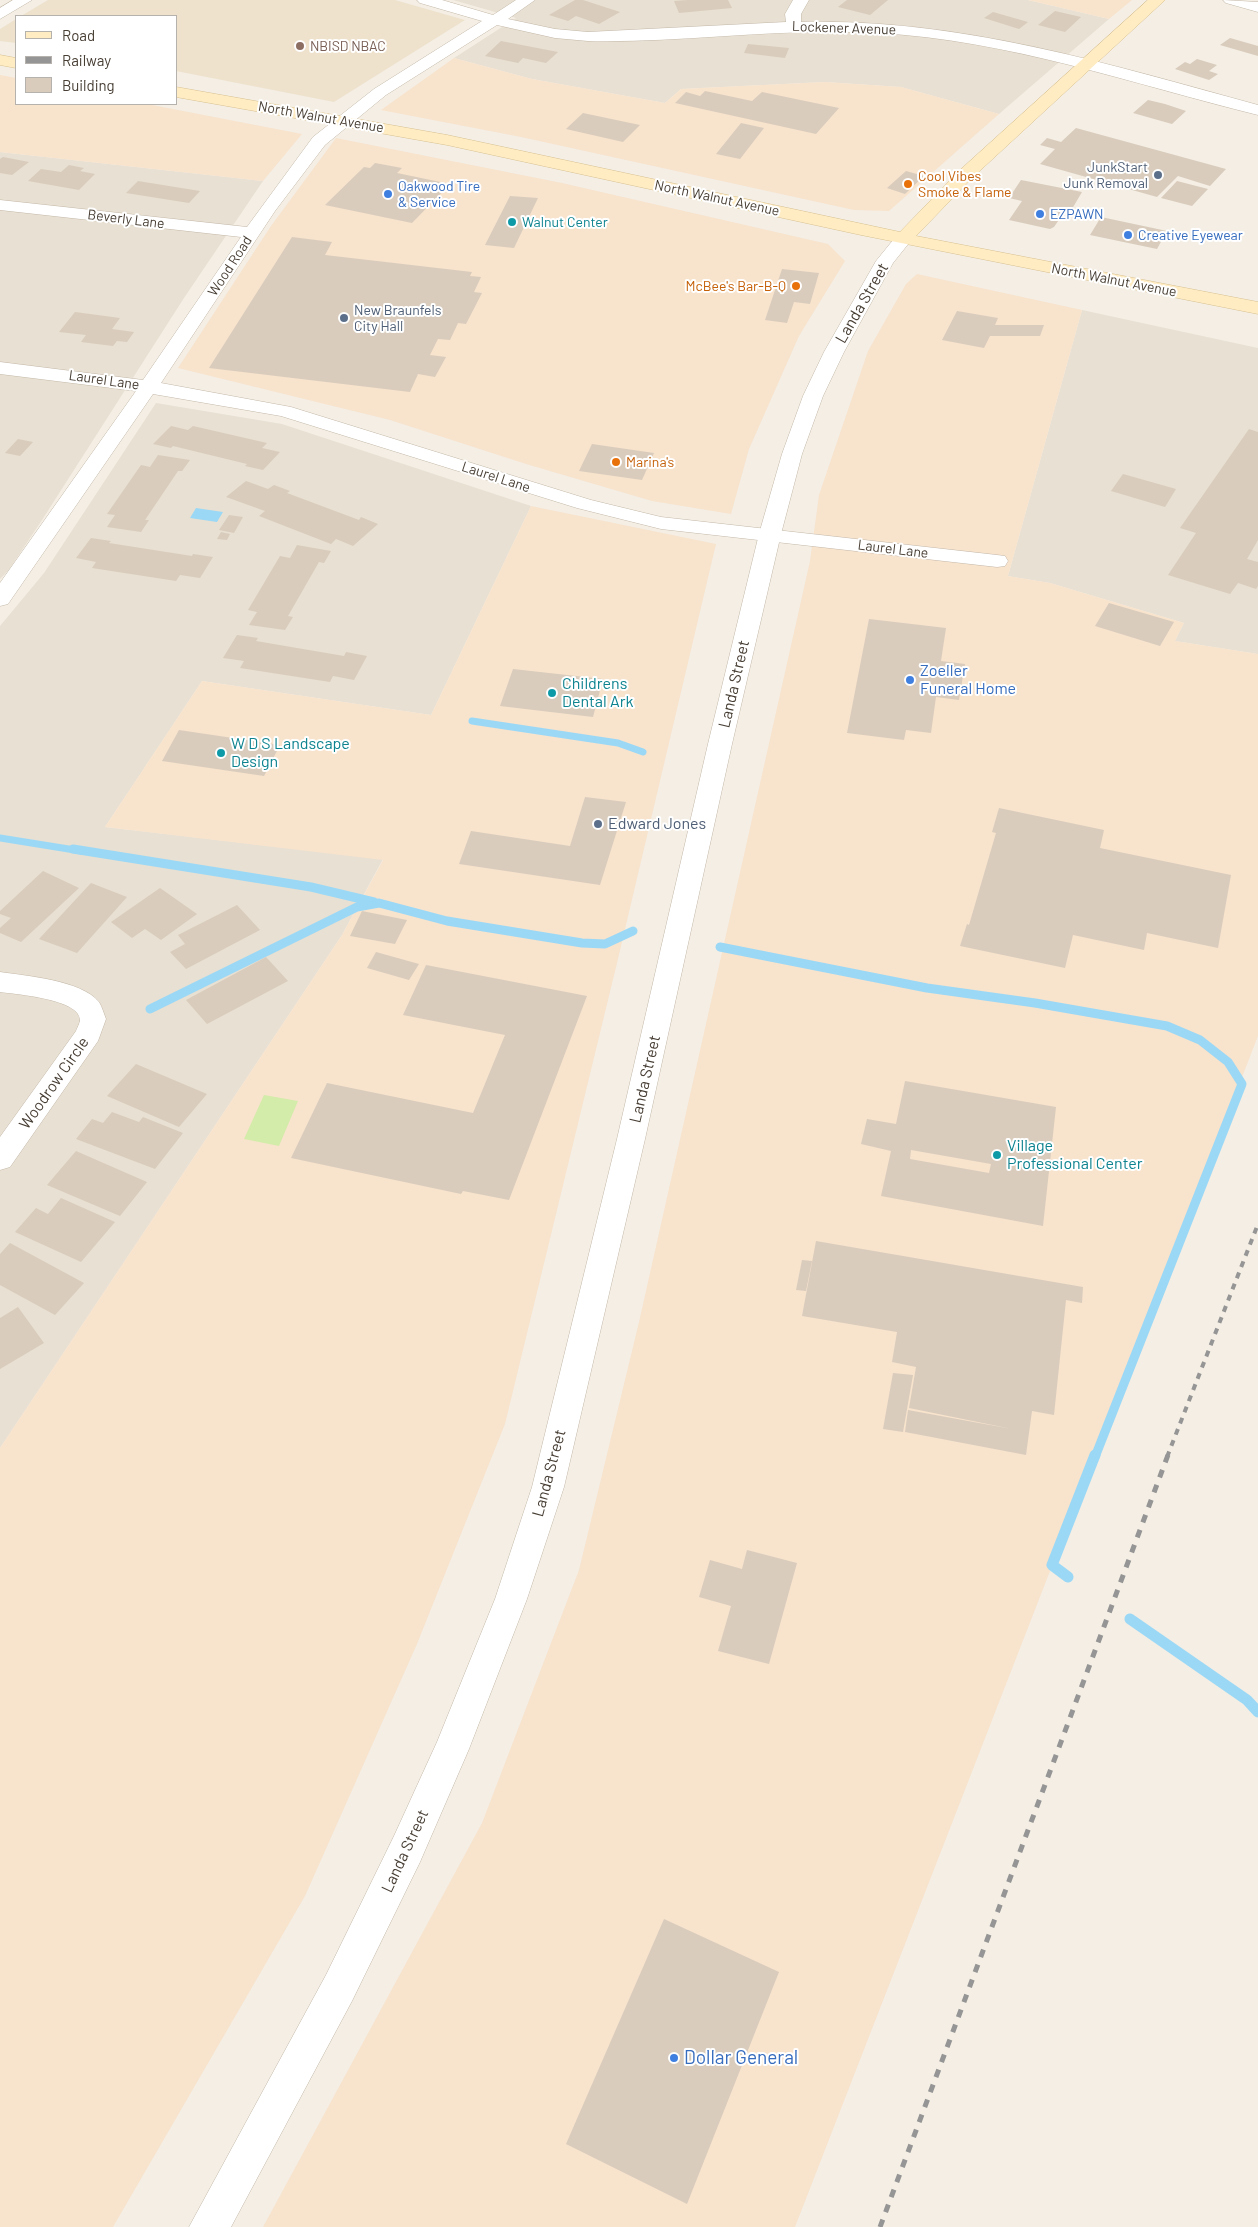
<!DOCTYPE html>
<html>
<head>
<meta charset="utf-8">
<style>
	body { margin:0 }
	#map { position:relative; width:1258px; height:2227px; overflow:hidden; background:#f4eee4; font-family:Barlow,sans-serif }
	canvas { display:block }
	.legend { position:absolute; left:15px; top:15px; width:162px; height:90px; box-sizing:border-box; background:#fff; border:1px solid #b5b2ae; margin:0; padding:6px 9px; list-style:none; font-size:15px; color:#473e34 }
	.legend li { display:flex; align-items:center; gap:10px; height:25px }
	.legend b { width:25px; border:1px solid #b5b2ae }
</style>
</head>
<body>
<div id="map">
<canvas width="1258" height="2227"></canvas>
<ul class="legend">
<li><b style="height:6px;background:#ffecc3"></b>Road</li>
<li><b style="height:6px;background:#959595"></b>Railway</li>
<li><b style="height:14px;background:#d9ccbc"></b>Building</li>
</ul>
</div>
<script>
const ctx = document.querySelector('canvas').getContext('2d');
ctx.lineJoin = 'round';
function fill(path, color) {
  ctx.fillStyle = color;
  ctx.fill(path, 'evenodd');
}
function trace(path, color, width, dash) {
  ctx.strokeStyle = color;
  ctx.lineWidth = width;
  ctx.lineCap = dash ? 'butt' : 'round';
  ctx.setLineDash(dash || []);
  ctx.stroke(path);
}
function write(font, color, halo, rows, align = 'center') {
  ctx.font = font + ' Barlow,sans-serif';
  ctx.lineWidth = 4;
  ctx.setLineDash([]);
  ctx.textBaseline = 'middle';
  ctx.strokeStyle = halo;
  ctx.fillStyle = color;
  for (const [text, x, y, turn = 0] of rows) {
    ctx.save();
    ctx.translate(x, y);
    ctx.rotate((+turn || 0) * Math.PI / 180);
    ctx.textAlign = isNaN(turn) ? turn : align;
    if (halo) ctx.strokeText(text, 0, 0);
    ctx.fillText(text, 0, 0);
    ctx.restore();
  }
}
const residential = new Path2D(`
	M453 0H1028L1109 19 999 114 901 87 825 82 681 89 665 103 532 79 454 58 516 18Z
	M0 152 263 181 184 298 42 520 8 571 0 579Z
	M1082 310 1258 348V654L1175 641 1184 623 1050 583 1008 576Z
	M156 403 282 424 531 506 431 715 202 681 105 827 383 859 342 935 0 1448V626L44 573Z`);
const commercial = new Path2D(`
	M1028 0H1132L1109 19Z
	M454 58 532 79 665 103 681 89 825 82 901 87 999 114 889 211 854 210 521 137 381 110Z
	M0 75 16 78V104H147L302 134 263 181 0 152Z
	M336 138 562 183 828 244 845 261 799 336 749 449 731 514 652 501 526 464 390 420 178 368 271 226Z
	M917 274 1082 310 1008 576 1050 583 1184 623 1175 641 1258 654V1036L795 2227H263L482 1823 579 1570 639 1322 810 561 819 495 868 351 906 284Z
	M531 506 716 544 617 963 505 1424 417 1644 305 1896 113 2227H0V1448L342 935 383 860 105 827 202 681 431 715Z`);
const education = new Path2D(`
	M48 0H395L465 20 334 102 176 71V16H21Z
	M16 19V43L0 41V29Z`);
const green = new Path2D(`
	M264 1095 298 1101 279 1146 244 1139Z`);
const water = new Path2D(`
	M196 508 223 512 217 522 190 518Z`);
const streamFar2 = new Path2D(`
	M472 721 618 743 643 752
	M0 838 81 851`);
const streamFar1 = new Path2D(`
	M73 849 311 887 374 902
	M720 947 927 988 1035 1003 1167 1026 1200 1040 1228 1062 1242 1084 1095 1457
	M150 1009 357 907 379 903 447 921 582 943 605 944 633 931`);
const stream = new Path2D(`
	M1068 1577 1052 1565 1095 1455
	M1130 1619 1247 1700 1258 1712`);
const building = new Path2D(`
	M575 0H583L620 12 599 24 576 16 568 21 549 15Z
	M688 0H728L732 8 679 13 674 1Z
	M847 0H888L870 15 838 7Z
	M1055 11 1081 17 1065 32 1038 25Z
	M993 12 1028 22 1019 29 984 18Z
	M1230 38 1258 46V56L1220 45Z
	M501 41 558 52 546 63 523 58 518 63 485 56Z
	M748 44 789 48 785 58 744 53Z
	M1197 59 1217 65 1209 71 1218 74 1209 80 1175 69 1185 62 1190 64Z
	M705 91 752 101 762 92 839 108 816 134 675 103 686 92 700 96Z
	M1148 100 1165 104 1186 111 1172 124 1133 113Z
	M583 113 640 125 623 142 566 129Z
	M741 123 764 128 740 159 716 154Z
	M1076 128 1226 169 1210 186 1178 176 1157 197 1040 164 1055 149 1040 145 1047 138 1061 142Z
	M3 157 29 162 12 175 0 173V159Z
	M375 163 402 168 397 173 450 184 412 223 325 205 364 167 370 168Z
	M69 165 84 168 80 171 95 174 79 190 28 181 41 169 61 172Z
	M906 171 924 176 905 194 887 188Z
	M1021 180 1082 192 1072 209 1067 208 1054 227 1050 229 1009 220 1022 201 1009 198Z
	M138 181 200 191 189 203 126 193Z
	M1177 181 1208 189 1192 206 1161 198Z
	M510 196 538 198 514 248 485 245Z
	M1101 217 1167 231 1157 249 1090 235Z
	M292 237 332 242 325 255 472 272 470 276 481 277 474 292 482 293 466 324 458 323 450 340 438 339 430 355 446 357 435 377 418 374 410 392 209 368Z
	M782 269 819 273 810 304 794 302 787 323 765 320Z
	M957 311 998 318 995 325H1044L1040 336H990L984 348 942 340Z
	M75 312 120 318 112 329 134 332 127 342 117 341 113 346 81 342 86 335 59 332Z
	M171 426 188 430 193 426 267 443 262 448 280 452 263 470 245 466 247 464 173 446 171 448 153 444Z
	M1249 429 1258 432V540L1247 559 1258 562V586L1256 589 1238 583 1230 594 1168 575 1196 533 1180 528Z
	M18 439 33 442 20 456 5 453Z
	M592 444 654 453 642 480 579 471Z
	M158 455 190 460 182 471H178L145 520H149L141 532 107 527 115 515 107 514 141 465 150 467Z
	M1123 474 1176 489 1165 507 1111 491Z
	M246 481 268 489 274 485 290 491 287 493 359 520 361 517 378 524 353 546 336 539 331 544 259 516 265 511 226 497Z
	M229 515 243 517 234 533 219 530Z
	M221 532 230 534 227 540 217 539Z
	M91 538 111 541 109 543 192 556 193 554 213 557 200 578 180 575 176 581 92 568 96 562 76 558Z
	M297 545 331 551 324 563 319 562 288 616 293 617 285 630 249 625 257 612 248 610 280 556 290 558Z
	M1109 603 1174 622 1160 646 1095 626Z
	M869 619 946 628 941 661 965 664 959 700 936 697 931 733 906 730 904 740 847 733Z
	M237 635 258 638 256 641 344 656 346 652 367 656 354 680 333 676 330 682 240 668 244 661 223 658Z
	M513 669 603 679 593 717 500 706Z
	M179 730 280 745 264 776 162 761Z
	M585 797 626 802 600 885 459 864 471 831 570 846Z
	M999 808 1104 830 1100 848 1231 875 1218 948 1147 933 1144 950 1073 935 1065 968 960 946 967 924 969 925 996 833 992 832Z
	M43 871 79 888 21 942 0 933V928L11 918 0 914V911Z
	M91 883 127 897 77 953 39 939Z
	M160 888 197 914 161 940 145 929 132 938 111 922Z
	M237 905 260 930 186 969 170 952 185 944 178 935Z
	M362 911 407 920 395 944 350 936Z
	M376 952 419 964 409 980 367 968Z
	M266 957 288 981 207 1024 186 1000Z
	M426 965 587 996 509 1200 463 1191 461 1194 291 1158 327 1083 473 1113 505 1035 403 1015Z
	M136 1064 207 1094 179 1127 107 1096Z
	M905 1081 1056 1107 1043 1226 881 1196 891 1151 861 1144 867 1119 896 1124ZM911 1150 991 1164 989 1173 910 1159Z
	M112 1112 139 1122 143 1117 183 1133 155 1169 76 1139 92 1119 103 1123Z
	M76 1151 147 1182 120 1216 47 1185Z
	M61 1198 115 1222 81 1262 15 1232 36 1208 48 1214Z
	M816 1241 1083 1287 1082 1303 1066 1300 1054 1415 1032 1411 1026 1455 905 1432 908 1410 1012 1429 909 1408 916 1367 892 1362 897 1332 802 1316Z
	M10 1243 84 1283 55 1315 0 1285V1254Z
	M802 1260 812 1261 806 1291 796 1290Z
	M18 1307 44 1343 0 1369V1318Z
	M893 1373 913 1375 903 1432 883 1429Z
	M747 1550 797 1563 769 1664 718 1651 731 1606 699 1597 710 1560 742 1569Z
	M664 1919 779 1972 687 2204 566 2144Z`);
const minor = new Path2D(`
	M13 0H32L0 19V8Z
	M417 0H442L493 15 516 0H535L508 19 555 29 588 32 786 22 785 14 793 0H809L801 14V22C959 18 1108 64 1258 105V115C1132 84 1009 40 878 33 781 27 685 43 588 41L555 38 497 25 386 95 325 145 275 211 161 383 291 407 591 500 661 517 997 555 1005 556 1008 561 1005 566 997 567 661 529 577 508 281 416 153 394 8 604 0 606V583L136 391 0 374V362L143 380 241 237 0 210V200L247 227 313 137 374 89 482 21 420 3Z
	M1223 0 1258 2V12L1226 3Z
	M0 972C26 976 81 980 99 1002 102 1007 104 1014 106 1019L98 1041 10 1167 0 1170V1137L76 1031C77 1028 80 1023 80 1020 80 999 15 994 0 992Z`);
const tertiary = new Path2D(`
	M904 233 910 234 913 238 893 263 844 352 823 396 802 454 781 534 732 744 645 1139 564 1487 527 1599 469 1749 420 1862 352 2001 231 2227H189L326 1975 394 1836 437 1742 495 1599 532 1487 617 1139 708 744 759 534 782 454 803 396 824 352 876 261 898 234Z`);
const secondary = new Path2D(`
	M1148 0H1165L972 178 916 236 1258 302V314L861 235 447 145 176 97V87L447 135 900 232 960 170Z
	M0 55 16 58V68L0 65Z`);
const railFar1 = new Path2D(`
	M1167 1457 1258 1224`);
const rail = new Path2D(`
	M880 2227 1168 1455`);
const markers = [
	[300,46,5,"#8d6e63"],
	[1158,175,5,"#5c6f8a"],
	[908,184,5,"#e8710a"],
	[388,194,5,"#3f7fe0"],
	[1040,214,5,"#3f7fe0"],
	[512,222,5,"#0f9aa8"],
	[1128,235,5,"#3f7fe0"],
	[796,286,5,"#e8710a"],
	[344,318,5,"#5c6f8a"],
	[616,462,5,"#e8710a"],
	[910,680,5,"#3f7fe0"],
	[552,693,5,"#0f9aa8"],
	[221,753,5,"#0f9aa8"],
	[598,824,5,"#5c6f8a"],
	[997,1155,5,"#0f9aa8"],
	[674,2058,5,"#3f7fe0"]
];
const farStreetnames = [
	["Lockener Avenue",844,28,2],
	["North Walnut Avenue",321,117,10],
	["North Walnut Avenue",717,198,12],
	["Beverly Lane",126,219,7],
	["Wood Road",230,266,-57],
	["North Walnut Avenue",1114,280,11],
	["Laurel Lane",104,380,8],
	["Laurel Lane",496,477,18],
	["Laurel Lane",893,549,7]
];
const farEducationnames = [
	["NBISD NBAC",310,46]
];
const farServicenames = [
	["JunkStart",1148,167],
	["Junk Removal",1148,183],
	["New Braunfels",354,310,"left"],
	["City Hall",354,326,"left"]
];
const farFoodnames = [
	["Cool Vibes",918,176],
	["Smoke & Flame",918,192],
	["McBee's Bar-B-Q",786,286,"right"],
	["Marina's",626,462]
];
const farShopnames = [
	["Oakwood Tire",398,186],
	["& Service",398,202],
	["EZPAWN",1050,214],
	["Creative Eyewear",1138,235]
];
const farCulturenames = [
	["Walnut Center",522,222]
];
const streetNames = [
	["Landa Street",862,303,-60],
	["Landa Street",734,684,-77],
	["Landa Street",645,1079,-77],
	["Woodrow Circle",54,1083,-55],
	["Landa Street",549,1473,-75],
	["Landa Street",405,1851,-65]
];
const shopNames = [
	["Zoeller",920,671],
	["Funeral Home",920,689]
];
const cultureNames = [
	["Childrens",562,684],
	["Dental Ark",562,702],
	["W D S Landscape",231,744],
	["Design",231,762],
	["Village",1007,1146],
	["Professional Center",1007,1164]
];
const serviceNames = [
	["Edward Jones",608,824]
];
const nearShopnames = [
	["Dollar General",684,2058]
];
fill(residential, '#e8e0d2');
fill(commercial, '#f8e3cd');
fill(education, '#eee2cd');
fill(green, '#d3eca9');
fill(water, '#9bd8f6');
trace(streamFar2, '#9bd8f6', 7);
trace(streamFar1, '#9bd8f6', 9);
trace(stream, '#9bd8f6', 11);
fill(building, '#d9ccbc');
trace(minor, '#c3b8a9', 1);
trace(tertiary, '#c3b8a9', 1);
trace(secondary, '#d7c090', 1);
fill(minor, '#fff');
fill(tertiary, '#fff');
fill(secondary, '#ffecc3');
trace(railFar1, '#959595', 4, [6, 6]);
trace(rail, '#959595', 5, [8, 8]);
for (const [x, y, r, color] of markers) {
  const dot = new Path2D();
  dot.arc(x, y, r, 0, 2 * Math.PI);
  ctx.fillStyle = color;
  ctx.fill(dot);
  trace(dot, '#fff', 2);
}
write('14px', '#473e34', '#fff', farStreetnames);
write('14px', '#785e54', '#fff', farEducationnames, 'left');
write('14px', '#4e5e75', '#fff', farServicenames, 'right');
write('14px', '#c56008', '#fff', farFoodnames, 'left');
write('14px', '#366cbe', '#fff', farShopnames, 'left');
write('14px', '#0d838f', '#fff', farCulturenames, 'left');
write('16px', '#473e34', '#fff', streetNames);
write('16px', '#366cbe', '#fff', shopNames, 'left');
write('16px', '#0d838f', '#fff', cultureNames, 'left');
write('16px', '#4e5e75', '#fff', serviceNames, 'left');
write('19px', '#366cbe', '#fff', nearShopnames, 'left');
</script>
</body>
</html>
